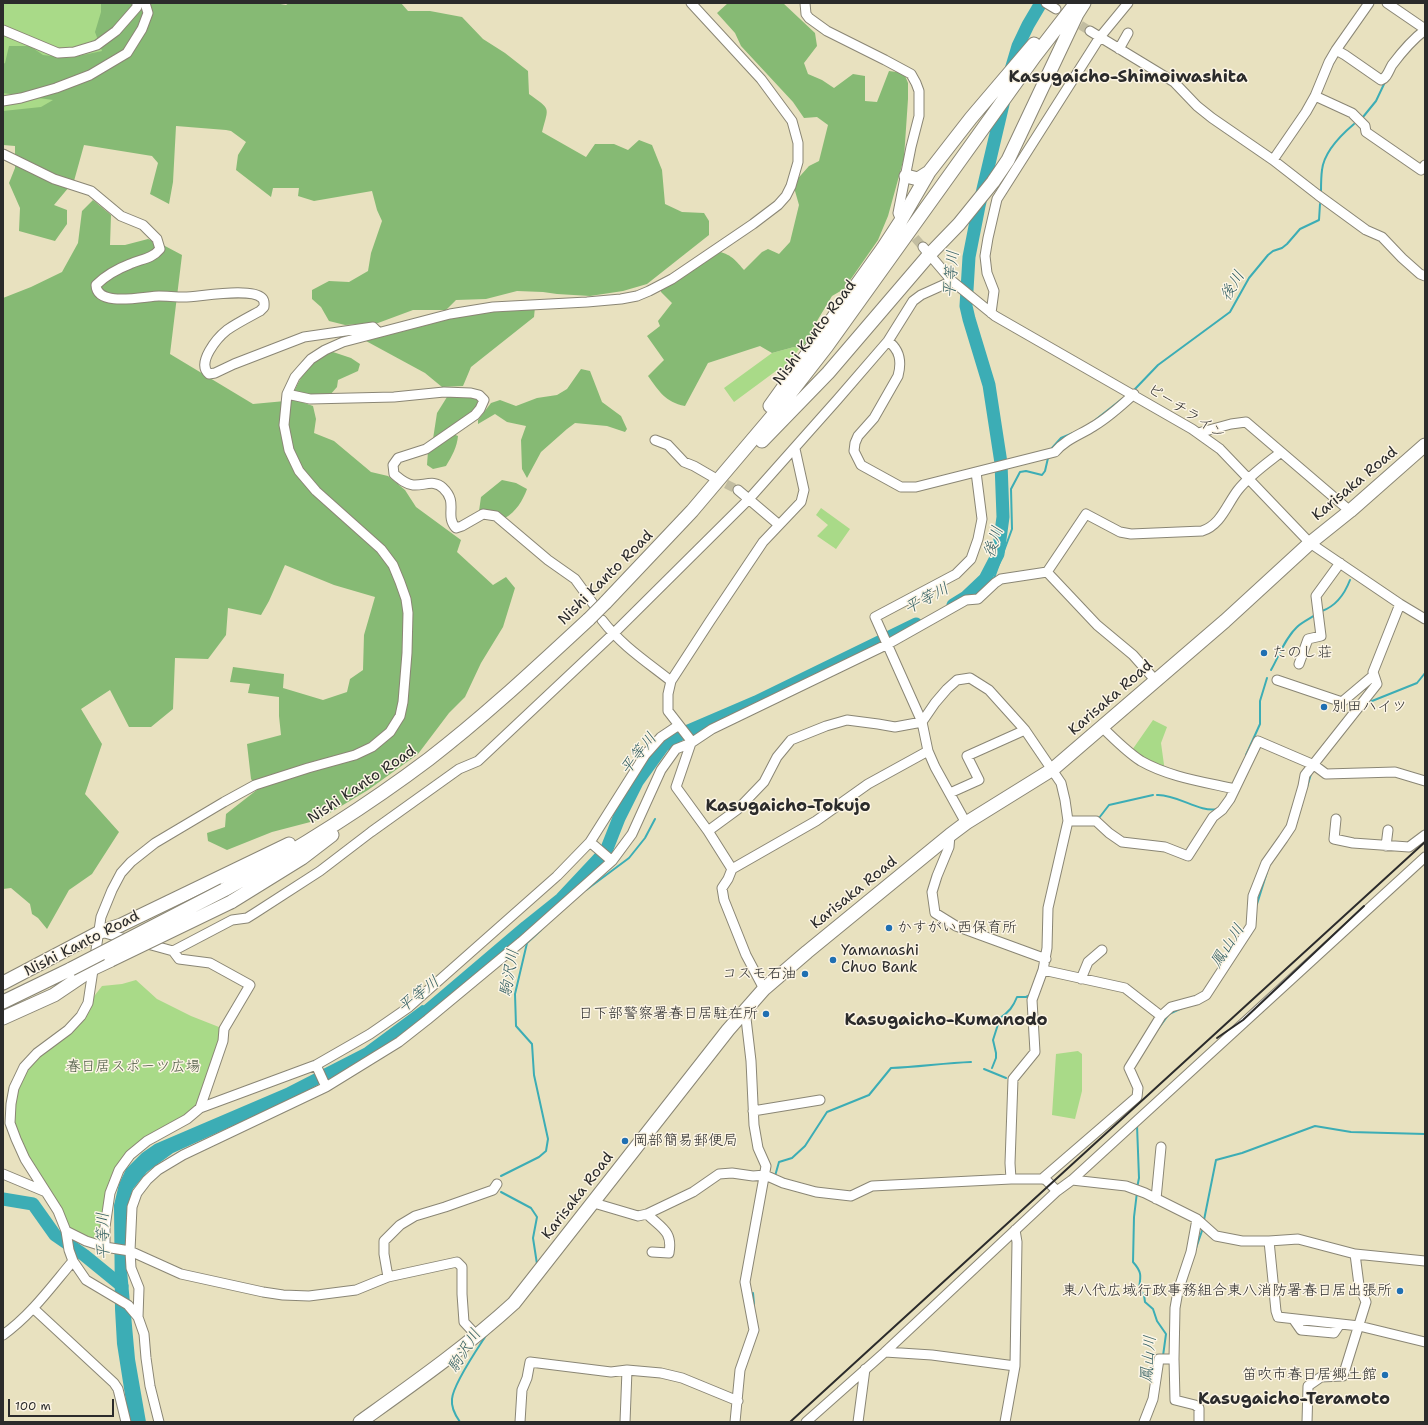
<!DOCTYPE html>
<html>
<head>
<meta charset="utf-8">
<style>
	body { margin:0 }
	#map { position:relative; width:1428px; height:1425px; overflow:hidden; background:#e8e1bf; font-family:"Shantell Sans",sans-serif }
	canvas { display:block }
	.frame { position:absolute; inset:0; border:4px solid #2b2b2b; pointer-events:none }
	.scale { position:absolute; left:8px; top:1399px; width:106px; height:18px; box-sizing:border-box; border:2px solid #2b2b2b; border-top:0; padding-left:5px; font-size:12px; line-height:14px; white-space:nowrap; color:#2b2b2b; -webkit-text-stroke:3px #fcf5e5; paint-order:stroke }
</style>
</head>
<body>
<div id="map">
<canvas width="1428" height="1425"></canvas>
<div class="frame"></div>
<div class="scale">100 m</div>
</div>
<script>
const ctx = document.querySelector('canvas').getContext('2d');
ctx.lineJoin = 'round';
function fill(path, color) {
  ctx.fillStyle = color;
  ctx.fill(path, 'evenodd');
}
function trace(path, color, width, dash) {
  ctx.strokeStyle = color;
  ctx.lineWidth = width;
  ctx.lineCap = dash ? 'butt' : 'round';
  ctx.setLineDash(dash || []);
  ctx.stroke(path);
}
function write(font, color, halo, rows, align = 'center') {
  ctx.font = font + ' "Shantell Sans","Klee One",sans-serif';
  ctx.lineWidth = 3;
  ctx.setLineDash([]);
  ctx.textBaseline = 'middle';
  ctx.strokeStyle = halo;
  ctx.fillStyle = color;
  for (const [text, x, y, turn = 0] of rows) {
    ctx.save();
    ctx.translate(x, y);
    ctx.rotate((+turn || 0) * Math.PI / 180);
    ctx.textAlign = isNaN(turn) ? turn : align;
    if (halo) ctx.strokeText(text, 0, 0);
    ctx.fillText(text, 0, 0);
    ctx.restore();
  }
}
const green = new Path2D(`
	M3 3H175L172 47 3 134Z
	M794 347 800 348 783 370 780 368 734 402 724 388 772 353Z
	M821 508 850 529 836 549 817 536 828 525 816 515Z
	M1153 720 1167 727 1161 743 1165 772 1130 753Z
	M136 980 157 999 191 1016 224 1029 200 1108 147 1141 119 1170 105 1247 66 1231 16 1139 11 1104 18 1076 68 1030 102 986 122 984Z
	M1078 1051 1082 1054V1091L1075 1119 1052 1115 1056 1054Z`);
const forest = new Path2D(`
	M101 3H275L286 5 289 3H401L408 11H430L462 17 483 39 505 53 528 71 529 94C551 110 549 106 542 132L586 157 595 144H614L628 150 639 140 652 145 662 170 665 204 682 212 704 213 709 221V235L647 284 623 291 590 296 557 294 543 292 517 291 486 299 456 300 446 310H413L378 323 345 325 329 321 321 307 312 299V290L329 281 349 282 368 271 371 253 382 221 377 210 372 191 314 201 298 196 299 188H273L271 197 236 170 238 155 246 142 231 131 226 130 176 126 173 182 169 204 150 194 158 163 152 156 84 145 74 181 54 205 67 210V224L55 241 19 231 20 208 9 183 15 168V146L3 145V111L41 107 53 100 3 93V64L5 63 9 46H30L43 55 69 58 102 51 95 32 101 12Z
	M728 3H783L815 33 817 46 804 63 808 74 822 80 834 88 853 74 865 76V101L877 102 889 71 904 73 908 83V99L904 158 888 216 878 240 844 289 832 296 814 326 811 339 800 348 794 347 772 353 760 346 708 363 685 406C665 402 659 391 648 376L664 360 647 336 660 326 658 321 672 303 661 292V287L713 250C730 254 733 257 744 270L762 252 768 249 779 254 790 242 799 205 793 184 809 166 819 161 828 125 817 117 804 118 793 102 741 46 735 33 717 13Z
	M93 200 111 215 110 245H125L148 239 165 246 182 255 170 354 253 404 296 400 313 406 316 419 314 433 334 441 371 472 388 476 405 490 416 507 461 540 457 552 493 585 506 577 515 588 503 627 481 663 465 697 449 713 418 754 368 790 318 820 272 832 227 850 208 841 207 833 225 827 226 814 258 789 251 779 247 744 281 735 279 716V697L248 693 250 684 230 682 233 667 284 674 283 688 323 700 347 692 350 679 363 670 364 635 375 597 334 585 285 565 269 601 261 615 228 608 226 635 208 659 175 658 173 709 151 727H129L110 690 81 709 102 744 85 794 119 832 92 874 69 890 47 929 38 918 32 914 30 904 11 888 3 889V298L31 287 62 272 78 243 82 211Z
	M535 307 534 317 471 367 463 386 442 387 425 373 366 341 465 315Z
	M330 351 351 358 360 364 358 371 338 380 337 387 330 395 312 397 294 392C303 371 311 363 330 351Z
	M581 369 590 371 602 402 621 416 627 429 625 432 607 426 575 423 567 429 541 452 527 478 522 469 521 440 526 426 507 422 495 414 478 424V420L491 403 500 400 516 406 537 398 557 395 567 389Z
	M471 396 478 399 479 403 475 409 433 439 437 413 447 397Z
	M453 434 458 436C457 447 452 456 446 466L433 469 427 465 428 451Z
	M502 480 516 483 527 489C523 500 516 512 505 518L493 511H479L481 497Z`);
const water = new Path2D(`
	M422 1005 439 1009 370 1058 287 1101 173 1153 147 1172 133 1189 128 1204 126 1259 135 1359 146 1422H131L128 1414 117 1344 115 1309 114 1205 119 1184 126 1169 142 1153 155 1144 286 1088 364 1048Z`);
const stream = new Path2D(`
	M1363 117 1376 101 1385 82
	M1321 192C1321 185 1321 177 1322 170 1324 152 1341 135 1354 124
	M1135 389 1158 365 1230 312 1249 278 1268 255 1273 251 1282 248 1287 244 1300 229 1319 220 1320 204
	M1094 421 1122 399
	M1052 448 1061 438 1073 433
	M988 583 994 578 1012 529 1011 489 1020 472 1026 471 1042 475 1045 471 1048 458
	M1322 611C1336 606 1345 593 1350 580
	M1271 670C1279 656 1285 638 1297 627 1302 622 1309 619 1315 615
	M1367 703 1417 683 1425 673
	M1246 755 1260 724V701L1267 678
	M1307 787 1311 774
	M1157 795C1177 794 1200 813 1217 809
	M1099 818 1109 805 1153 795
	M586 890 629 858 645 838 655 819
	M1257 904 1267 872
	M1155 1033 1169 1014 1182 1008
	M992 1068 996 1058V1053L993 1040 1000 1018C1009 1012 1013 1007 1017 997H1026L1030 995
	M984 1069 1006 1078
	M1137 1125 1139 1178 1137 1188
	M501 1176 539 1157 546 1151 548 1139 534 1075 532 1044 516 1026 515 994 527 943 541 930
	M775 1176 779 1162 792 1158 805 1146 827 1112 869 1095 891 1068C918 1067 944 1063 971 1062
	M501 1192 531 1208 537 1217 533 1238 537 1264
	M1137 1192 1134 1217 1133 1262C1142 1272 1141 1276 1139 1288L1144 1295 1145 1302 1153 1309 1157 1321 1166 1334 1163 1356
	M1204 1220 1216 1160 1242 1153 1315 1126 1351 1132 1425 1134
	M1195 1251 1203 1228
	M753 1293 754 1304
	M1182 1295 1186 1280
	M460 1422C455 1415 451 1407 452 1399 453 1384 478 1348 487 1334`);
const river = new Path2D(`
	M1010 73 1018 46 1028 25 1041 3
	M953 605 966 597 985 579 998 554 1003 517 1001 463 989 385 969 319 966 306 969 257 979 206 1004 100
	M419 1018 526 927 561 899 606 851 619 818 637 782 663 746 679 735 756 702 916 624
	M3 1199 33 1204 55 1235 84 1255 122 1286`);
const minorTunnel = new Path2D(`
	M1069 18 1090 31
	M906 228 923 247
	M714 478 738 490`);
const minor = new Path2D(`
	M805 3 806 14 809 18 827 31 885 60 911 74 916 83 919 91V116L911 147 898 213 902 223
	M1046 3 1056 9
	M1387 3 1425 29
	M3 30 58 53 74 52 97 45 116 31 137 7V3
	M1090 31 1174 82 1197 106 1212 118 1273 160 1318 195 1366 230 1382 237 1402 258 1420 274 1425 276
	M1119 49 1128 33
	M1336 50 1369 3
	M1315 96 1352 113 1365 126 1366 132 1421 170 1425 165
	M3 101 21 98 56 88 90 75 127 53 142 29 148 13 145 3
	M3 154 54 179 91 191 121 216 143 225 157 239 160 249C152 259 141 259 130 264 117 269 106 275 96 285 97 308 145 296 159 296 167 296 175 297 184 297 199 297 251 287 262 298 265 301 264 303 264 307L260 311C249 317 237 323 227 330 217 338 196 363 209 374L215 373 234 364 304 337 373 327 378 332
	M1273 160 1306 112 1315 96 1329 62 1336 50 1345 55 1381 80C1387 78 1389 70 1392 65 1401 53 1413 39 1425 30
	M923 247 952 281 995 316 1192 429 1220 449 1310 543 1400 604 1425 619
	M991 313 994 291 987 273 985 256 988 238 997 199 1100 37 1128 3
	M888 341C900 350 902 361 898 376L874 418 858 436 855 443 854 451 861 465 901 487H916L1055 452C1066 439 1080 435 1094 426 1109 417 1121 406 1134 394
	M287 394 310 399 394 397 444 392 471 393 479 395 484 400 480 409 475 415 426 449 398 458 393 465 394 474C400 479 405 484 413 485 424 486 434 479 443 488 459 503 444 515 456 528L462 526 483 514 496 516 548 560 575 579 594 605
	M1198 433 1231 424 1246 422 1350 511
	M655 440 668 445 684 462 694 466 713 477
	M738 490 778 524
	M1047 572 1097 625 1133 655 1156 681
	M602 620C621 645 647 662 671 681
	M1299 664 1308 639 1321 636 1316 596 1340 563
	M1277 680 1342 702 1374 675
	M1102 727C1114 739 1127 752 1141 761 1169 777 1204 782 1235 789
	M950 793 979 780 967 756 1025 730
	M1336 819 1334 839 1353 843 1409 847 1425 835
	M1068 821H1096L1109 833 1122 842 1165 847 1188 856 1213 817 1222 810 1230 799 1258 741 1314 765 1326 774 1395 772 1425 781
	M966 823 935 767 928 751 922 722 875 617 956 574 971 559 978 539 982 519 976 472
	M708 831 738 809 764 782 777 757 791 740 826 726 847 720 878 724 895 727 922 722 935 703 947 689 957 680 970 678 989 690 1025 730 1061 783 1065 800 1068 821 1048 908 1047 948 1043 970 1032 1000 1035 1052 1013 1079 1010 1163 1011 1179
	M950 835 949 847 937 876 932 892 935 913 956 926 1046 959
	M590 842 612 861
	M1386 846 1388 830
	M732 869 708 831 676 787 691 743 689 738 668 711V694L671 681 710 621 763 542 801 502 804 490 795 449
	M101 932 130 940
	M173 951 232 920 247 918 255 913 320 871 371 832 459 769 478 761 613 634 749 499 837 400 888 341 913 301 921 295 952 281
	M1043 970 1125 988 1161 1016
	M1081 979 1088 962 1102 950
	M764 989 746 955 724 900 722 888 728 879 732 869 816 821 868 784 928 751
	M316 1065 326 1087
	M200 1108 316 1065 370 1034 409 1007 557 876 590 842 645 755 661 737 679 725
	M753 1111 820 1100
	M3 1174 46 1192
	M1042 1179 1137 1097 1138 1088 1129 1068 1161 1016 1171 1007 1197 1000 1206 995 1251 926 1253 896 1266 863 1283 839 1291 827 1303 786 1305 775 1377 684 1373 672 1400 604
	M1072 1180 1425 857
	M1156 1199 1161 1147
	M594 1203 638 1216 647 1214 693 1192 719 1174 732 1173 753 1176 765 1175 783 1183 816 1192 851 1196 872 1186 1011 1179H1042L1046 1180 1057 1191
	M647 1214C661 1228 673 1231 669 1253L652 1252
	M1197 1219 1191 1252 1178 1291 1175 1308 1174 1359 1175 1400 1195 1405 1199 1408V1422
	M66 1231 86 1241 105 1247 130 1251 181 1274 263 1292 283 1295 309 1296 356 1290 388 1277 457 1262 462 1267V1294L464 1322 477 1336
	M1269 1241 1276 1311 1278 1317 1359 1326 1425 1342
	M105 1247V1227L110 1193 119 1170 130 1155 147 1141 187 1119 200 1108 223 1041 224 1029 250 985 210 963 179 959 173 951 144 943
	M388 1277 384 1254V1241L400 1225 415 1216 445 1207 493 1190 497 1184
	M33 1308 114 1383 118 1389 126 1422
	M138 1317 139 1288 131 1268 130 1251 132 1207 137 1193 147 1180 158 1170 183 1155 326 1087 399 1042 427 1020 521 942 612 861 632 834 661 770 676 749 691 743 712 729 888 644 966 600 978 599 995 583 1001 579 1047 572 1086 514 1120 532 1131 534 1202 531C1221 525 1227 504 1238 490 1250 475 1266 464 1280 453
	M1294 1320 1301 1330 1334 1333 1340 1324
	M3 1335C31 1315 51 1287 73 1261
	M885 1352 932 1355 1015 1366
	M159 1422 150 1386 146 1358 144 1334 138 1317 128 1305 86 1280 73 1261 69 1250 66 1231 58 1211 25 1159 16 1139 10 1123 11 1104 14 1088 24 1067 37 1053 68 1030 81 1016 88 1003 101 917 112 890 121 873 131 862 155 843 224 802 255 785 308 768 355 755 372 747 390 732 400 716 403 702 407 653 408 613 406 599 400 582 393 565 381 549 316 491 299 471 289 450 284 425 287 394 295 377 302 369 311 359 325 350 343 342 450 314 493 307 587 302 621 299 637 296 649 291 672 279 753 224 778 205 786 196 791 186 798 162V143L792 121 761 79 691 3
	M520 1422 522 1390 527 1378 530 1362 611 1372 627 1370 661 1373 682 1378 738 1401
	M625 1422 627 1370
	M735 1422 740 1370 754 1330 745 1282 766 1166 758 1148 754 1125 751 1061 745 1010
	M806 1422 885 1352 1057 1191 1072 1180 1126 1186 1145 1193 1197 1219 1216 1236 1242 1241H1269L1298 1239 1355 1254
	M858 1422 865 1369
	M1005 1422 1015 1366 1017 1242 1015 1230
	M1144 1422 1153 1399 1159 1359H1174
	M1307 1422 1308 1386 1321 1377 1343 1376 1366 1302 1359 1285 1355 1254 1425 1261`);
const highway = new Path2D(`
	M906 176 918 179 929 172
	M770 406 883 248 900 222 929 172 971 118 1034 44
	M762 441 828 373 929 255 959 224 993 182 1008 160 1077 14 1084 3
	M605 603 692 511 775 413 827 346 1035 56 1076 3
	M224 890C295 851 364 808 429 759 485 716 537 667 589 619
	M231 902 302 858 332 835
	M3 983 100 932 121 925 289 844
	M3 1002 71 969
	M3 1018 54 995 94 968 111 960
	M360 1422C413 1384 466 1347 514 1303L728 1030 764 989 807 952 950 835 966 823 1053 769 1225 621 1310 543 1350 511 1425 445`);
const rail = new Path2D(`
	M1217 1038 1243 1020 1364 906
	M790 1422 1425 842`);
const highwayBridge = new Path2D(`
	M589 619 605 603
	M111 960 231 902
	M71 969 224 890`);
const markers = [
	[1264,653,4,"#1f6fb2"],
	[1324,707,4,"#1f6fb2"],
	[889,928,4,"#1f6fb2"],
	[833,960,4,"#1f6fb2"],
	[805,974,4,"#1f6fb2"],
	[766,1014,4,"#1f6fb2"],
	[625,1141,4,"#1f6fb2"],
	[1400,1291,4,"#1f6fb2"],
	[1385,1375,4,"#1f6fb2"]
];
const streetNames = [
	["Nishi Kanto Road",815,333,-53],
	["ピーチライン",1186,412,33],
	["Karisaka Road",1355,484,-40],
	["Nishi Kanto Road",606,578,-45],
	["Karisaka Road",1111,698,-41],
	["Nishi Kanto Road",362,785,-34],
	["Karisaka Road",854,893,-39],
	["Nishi Kanto Road",82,944,-27],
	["Karisaka Road",578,1196,-52]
];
const poiNames = [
	["たのし荘",1272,653],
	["別田ハイツ",1332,707],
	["かすがい西保育所",897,928],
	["Yamanashi",841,951],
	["Chuo Bank",841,968],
	["コスモ石油",797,974,"right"],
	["日下部警察署春日居駐在所",758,1014,"right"],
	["岡部簡易郵便局",633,1141],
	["東八代広域行政事務組合東八消防署春日居出張所",1392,1291,"right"],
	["笛吹市春日居郷土館",1377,1375,"right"]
];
const parkNames = [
	["春日居スポーツ広場",133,1067]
];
const waterNames = [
	["平等川",952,274,-85],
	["後川",1233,286,-59],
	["後川",994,542,-72],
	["平等川",927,599,-28],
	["平等川",639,754,-52],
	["鳳山川",1228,946,-57],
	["駒沢川",510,973,-80],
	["平等川",419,995,-38],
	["平等川",104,1236,-91],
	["駒沢川",465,1351,-58],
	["鳳山川",1149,1359,-85]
];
const quarterNames = [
	["Kasugaicho-Shimoiwashita",1128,78],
	["Kasugaicho-Tokujo",788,807],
	["Kasugaicho-Kumanodo",946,1021],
	["Kasugaicho-Teramoto",1294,1400]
];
fill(green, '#a9da88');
fill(forest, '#86ba74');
fill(water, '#3cadb5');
trace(stream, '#3cadb5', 2);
trace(river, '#3cadb5', 13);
trace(minorTunnel, '#c2bda1', 9, [9, 4.5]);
trace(minor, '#8a8675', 11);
trace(highway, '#8a8675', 15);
trace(minor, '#fff', 9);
trace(highway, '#fff', 13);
trace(rail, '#2b2b2b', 2);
trace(highwayBridge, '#8a8675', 15, []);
trace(highwayBridge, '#fff', 13);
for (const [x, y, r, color] of markers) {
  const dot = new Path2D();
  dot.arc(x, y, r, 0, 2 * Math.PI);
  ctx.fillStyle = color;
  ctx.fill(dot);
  trace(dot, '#fcf5e5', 1.5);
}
write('15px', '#2b2b2b', '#fcf5e5', streetNames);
write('15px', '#2b2b2b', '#fcf5e5', poiNames, 'left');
write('15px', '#4a5742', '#fcf5e5', parkNames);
write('italic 16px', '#325f62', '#fcf5e5', waterNames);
write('bold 17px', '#2b2b2b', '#fcf5e5', quarterNames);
</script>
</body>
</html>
